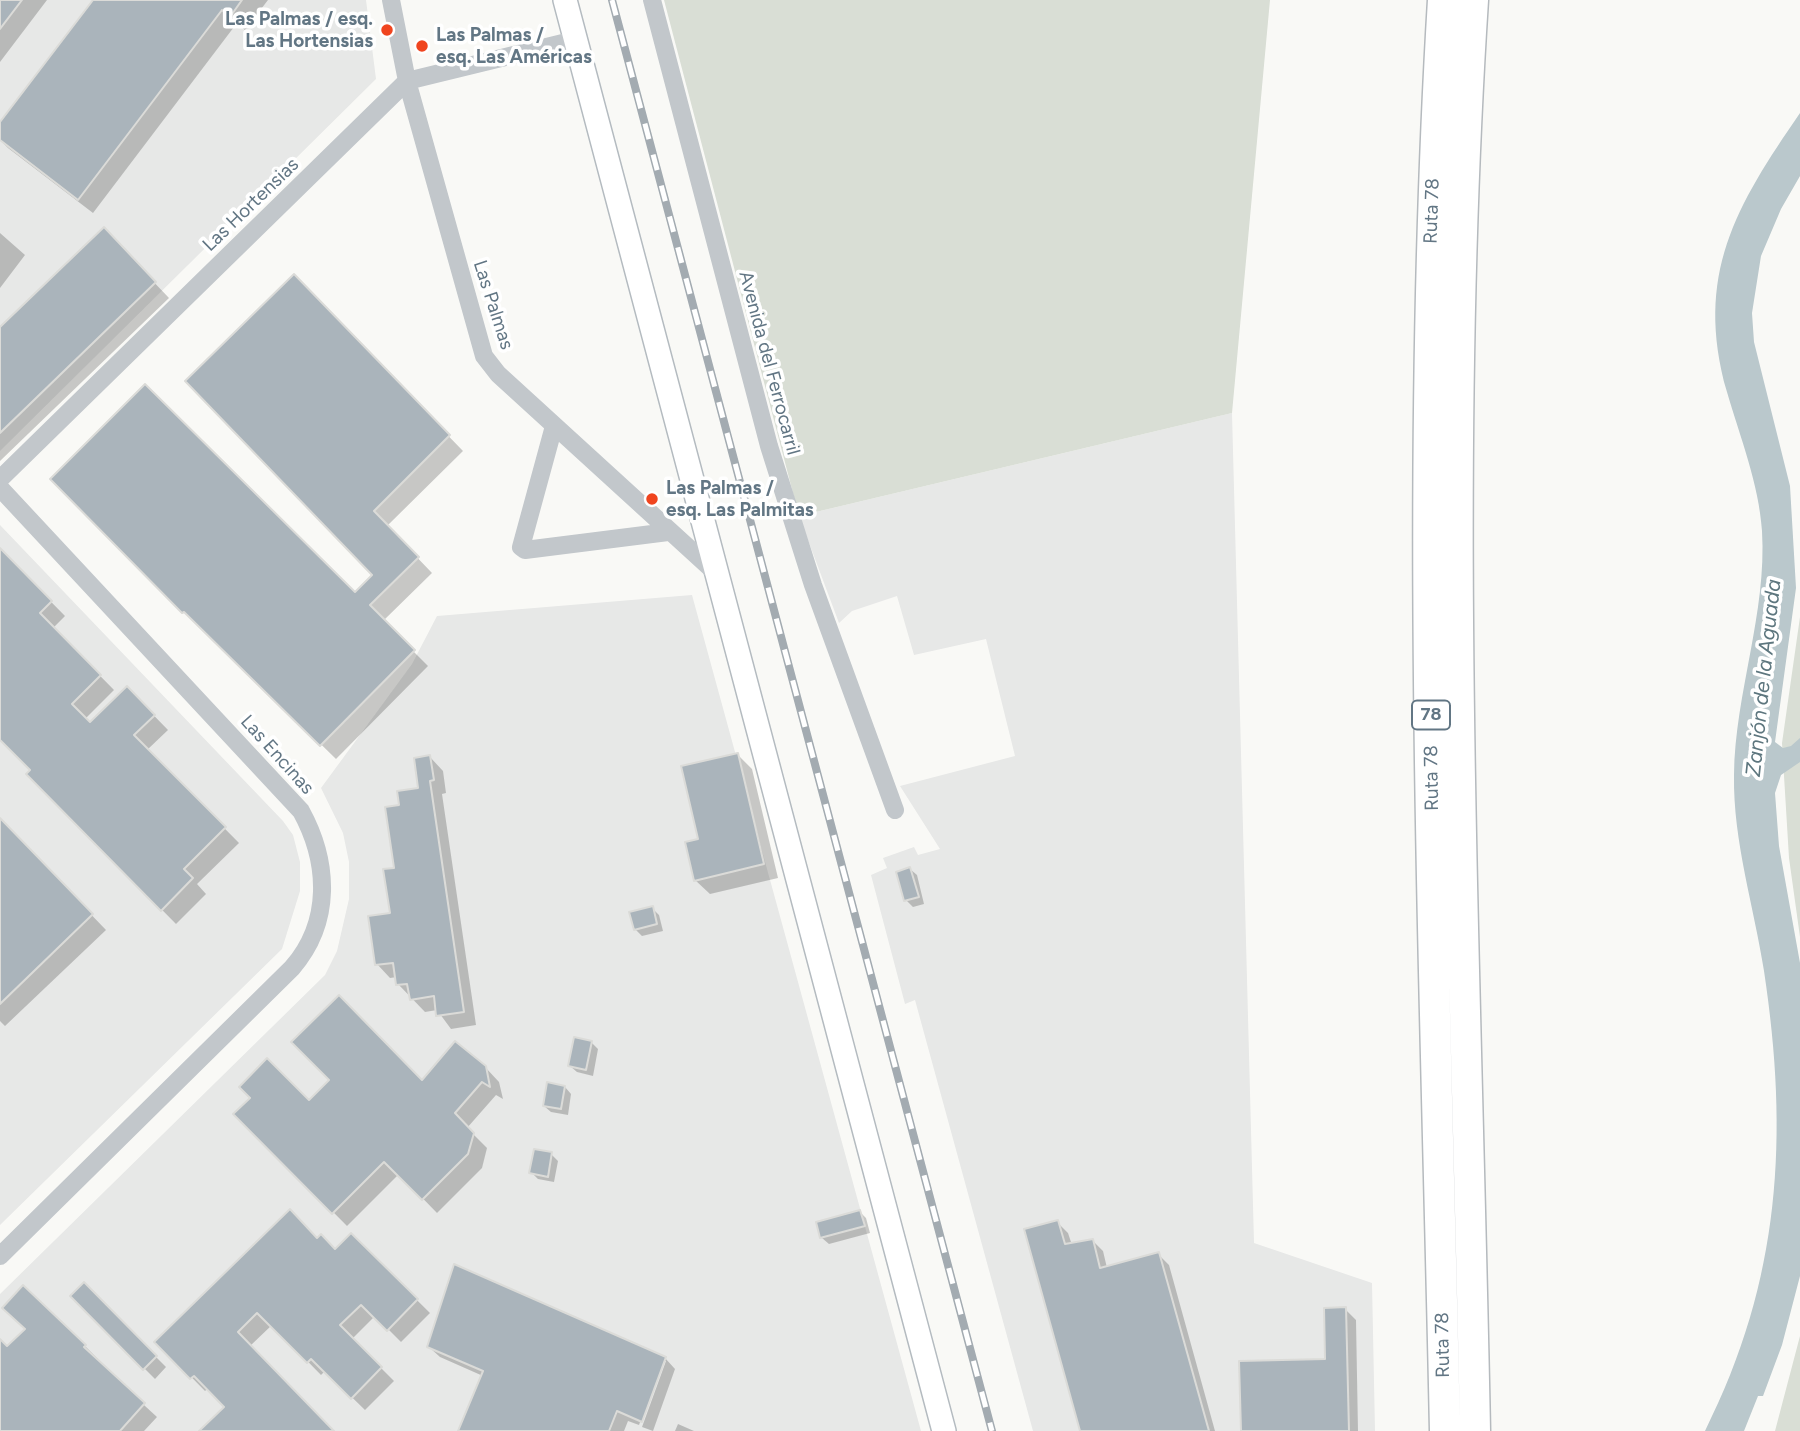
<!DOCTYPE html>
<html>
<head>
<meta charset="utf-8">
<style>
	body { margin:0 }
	canvas { display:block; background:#f9f9f6 }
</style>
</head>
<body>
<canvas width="1800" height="1431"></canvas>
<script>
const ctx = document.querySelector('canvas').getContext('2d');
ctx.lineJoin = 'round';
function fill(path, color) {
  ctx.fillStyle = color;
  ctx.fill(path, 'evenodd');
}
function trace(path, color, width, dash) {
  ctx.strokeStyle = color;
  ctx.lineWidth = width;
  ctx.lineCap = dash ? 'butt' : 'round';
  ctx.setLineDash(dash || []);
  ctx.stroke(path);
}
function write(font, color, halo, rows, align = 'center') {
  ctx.font = font + ' Figtree,sans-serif';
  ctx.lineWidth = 7;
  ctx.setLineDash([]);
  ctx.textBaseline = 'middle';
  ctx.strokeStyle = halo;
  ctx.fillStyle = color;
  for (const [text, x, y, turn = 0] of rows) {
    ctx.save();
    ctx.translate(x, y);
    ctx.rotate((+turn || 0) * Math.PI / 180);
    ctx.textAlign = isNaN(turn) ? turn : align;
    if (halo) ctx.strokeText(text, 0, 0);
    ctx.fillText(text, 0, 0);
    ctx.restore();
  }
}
const built = new Path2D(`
	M0 0H366L376 79 0 451Z
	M1232 413 1254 1243 1372 1283 1375 1431H1033L915 1000 905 1004 871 875 887 868 883 858 914 847 918 855 940 849 900 786 1015 756 986 639 914 655 897 596 852 611 839 623 799 516Z
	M0 525 283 821 293 835 300 862V891L282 949 0 1225Z
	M692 595 921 1431H0V1294L325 975 337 951 349 899V862L343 833 321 788 412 664 437 616Z`);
const green = new Path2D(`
	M664 0H1270L1232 413 799 516Z
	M1800 617V937L1789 858 1782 743Z
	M1800 1336V1431H1775Z`);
const water = new Path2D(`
	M1800 113V176L1781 209 1761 256 1752 313 1754 342 1790 486 1796 588 1775 742 1783 748 1791 746 1800 738V762L1781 775 1775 793 1779 846 1800 963V1276L1782 1345 1763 1396H1758L1744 1431H1705C1781 1280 1789 1136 1764 971 1754 906 1733 842 1734 775 1735 693 1767 613 1762 531 1759 484 1740 437 1727 392 1694 275 1736 206 1800 113Z`);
const shadow = new Path2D(`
	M0 0H47L0 62Z
	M96 0H268L245 30 237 23 93 213 8 148 0 140V125Z
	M104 230 169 298 0 461V330Z
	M0 233 25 255 0 288Z
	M294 277 463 451 387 526 432 573 383 621 428 666 336 759 199 625 198 626 53 479 355 595 375 575Z
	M0 550 65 616 53 628 114 690 85 719 90 724 127 688 168 730 147 750 239 843 197 884 206 894 176 924 28 774 32 770 0 736Z
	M738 755 752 769 778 878 710 894 695 880 700 840Z
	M430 757 443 771 446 793 442 794 476 1025 451 1029 437 1010 425 1012 398 984 397 977 390 978 377 964 392 914 401 807 420 789Z
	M0 820 106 930 5 1026 0 1021Z
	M910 869 917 875 924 904 913 907 906 900Z
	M652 908 659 915 663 931 642 936 635 929Z
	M591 1042 598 1049 593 1076 577 1072 570 1066Z
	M485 1067 499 1082 503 1099 496 1095 467 1128 487 1148 482 1168 437 1213 399 1174 347 1226 236 1114 422 1082Z
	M565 1087 571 1094 568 1115 551 1112 544 1106Z
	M551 1154 558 1161 554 1182 538 1179 531 1172Z
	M860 1212 866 1218 870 1233 829 1244 822 1238 818 1223Z
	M1057 1222 1068 1233 1072 1245 1093 1241 1103 1251 1107 1268 1158 1254 1169 1265 1215 1431H1082Z
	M351 1235 430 1313 401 1342 375 1316 352 1339 394 1381 365 1410 325 1371 321 1375 272 1325 250 1346 332 1431H202L226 1407 208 1388 205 1391 157 1342 318 1240 335 1251Z
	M84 1285 166 1367 155 1379 72 1296Z
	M1345 1309 1356 1320 1358 1431H1243L1327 1361Z
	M0 1341 7 1348 85 1346 98 1359 96 1361 157 1417 144 1431H0Z
	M429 1347 665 1358 675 1369 653 1431 642 1427 666 1361H662L639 1425 628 1421 624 1431H463L483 1376 440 1357Z
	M678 1424 694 1431H675Z`);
const building = new Path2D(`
	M0 0H22L0 29Z
	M93 0H242L230 17 222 10 78 200 0 140V122Z
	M104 227 156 282 0 433V327Z
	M294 274 450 435 374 511 419 557 370 605 415 650 320 746 184 612 182 613 50 479 145 384 355 592 372 575 185 381Z
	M0 548 52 601 40 613 101 675 72 704 90 722 127 686 155 715 134 735 226 827 184 869 193 878 161 911 26 774 30 770 0 740Z
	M738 753 764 864 694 881 685 842 698 839 681 766Z
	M430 755 434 780 430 781 464 1012 436 1016 434 996 410 1000 407 984 396 985 393 963 375 965 368 916 390 913 383 869 394 868 385 807 399 805 397 791 418 788 414 758Z
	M0 818 93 914 0 1004Z
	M910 867 919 897 904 901 896 872Z
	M653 906 657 924 634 930 629 912Z
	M339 995 422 1080 455 1041 486 1066 490 1087 482 1082 455 1113 474 1133 468 1154 422 1200 384 1162 332 1214 233 1114 250 1098 239 1087 267 1058 309 1100 329 1080 291 1042Z
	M574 1037 592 1041 586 1070 568 1066Z
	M547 1082 565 1086 561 1109 543 1106Z
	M534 1149 552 1152 548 1177 529 1173Z
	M290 1209 317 1238 321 1234 335 1249 351 1233 418 1299 387 1331 361 1305 340 1325 382 1367 351 1399 311 1359 307 1363 257 1313 238 1332 334 1431H199L224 1407 194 1376 190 1379 154 1342Z
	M860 1210 865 1226 820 1238 816 1222Z
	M1058 1220 1065 1244 1093 1239 1100 1268 1159 1252 1209 1431H1080L1024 1229Z
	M454 1264 666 1357 642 1422 617 1411 609 1431H458L483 1371 427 1347Z
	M84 1282 157 1356 143 1370 70 1296Z
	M23 1285 86 1345 84 1347 145 1403 120 1431H0V1339L7 1346 25 1329 2 1308Z
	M1346 1307 1349 1431H1241L1239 1361 1325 1359 1324 1308Z`);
const minor = new Path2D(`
	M391 0 407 81 484 356 498 374 716 573
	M652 0 769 446 813 585 895 810
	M554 426 521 547 525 550 668 532
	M0 479 407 81 575 40
	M0 488 301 811C329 862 332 922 292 968L0 1256`);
const secondary = new Path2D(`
	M565 0 944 1431`);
const motorway = new Path2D(`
	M1443 0C1414 476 1435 954 1445 1431
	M1473 0C1442 476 1466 955 1475 1431`);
const rail = new Path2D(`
	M612 0 992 1431`);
const markers = [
	[387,30,7,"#f0451f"],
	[422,46,7,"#f0451f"],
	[652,499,7,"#f0451f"]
];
const shields = [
	[1431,715,38]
];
const shieldNames = [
	["78",1431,715]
];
const poiNames = [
	["Las Palmas / esq.",373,19,"right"],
	["Las Hortensias",373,41,"right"],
	["Las Palmas /",436,35],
	["esq. Las Américas",436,57],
	["Las Palmas /",666,488],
	["esq. Las Palmitas",666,510]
];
const streetNames = [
	["Las Hortensias",251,205,-44],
	["Ruta 78",1432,211,-88],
	["Las Palmas",493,305,72],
	["Avenida del Ferrocarril",769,363,75],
	["Las Encinas",277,755,48],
	["Ruta 78",1432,778,-91],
	["Ruta 78",1443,1345,-91]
];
const waterNames = [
	["Zanjón de la Aguada",1764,678,-84]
];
fill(built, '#e7e8e7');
fill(green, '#d9ded5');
fill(water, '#bac8cc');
fill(shadow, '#0003');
fill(building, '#aab4bb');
trace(building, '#dbdbd8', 2);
trace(secondary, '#b4bbc0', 26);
trace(motorway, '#b5babe', 33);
trace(minor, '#c2c7cb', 18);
trace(secondary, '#fff', 23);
trace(motorway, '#fff', 30);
trace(rail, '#a3abb1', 8);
trace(rail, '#fff', 5, [16]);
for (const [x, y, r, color] of markers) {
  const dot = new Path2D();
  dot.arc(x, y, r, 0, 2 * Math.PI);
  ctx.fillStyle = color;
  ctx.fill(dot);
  trace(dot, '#fff', 2.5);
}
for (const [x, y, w] of shields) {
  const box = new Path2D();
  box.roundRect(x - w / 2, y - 14.5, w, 29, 5);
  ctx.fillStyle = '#fff';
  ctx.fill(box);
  trace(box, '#627684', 2);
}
write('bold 18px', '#627684', null, shieldNames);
write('bold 19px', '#627684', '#fff', poiNames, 'left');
write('19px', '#627684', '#fff', streetNames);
write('italic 21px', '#5d767e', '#fff', waterNames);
</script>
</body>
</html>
